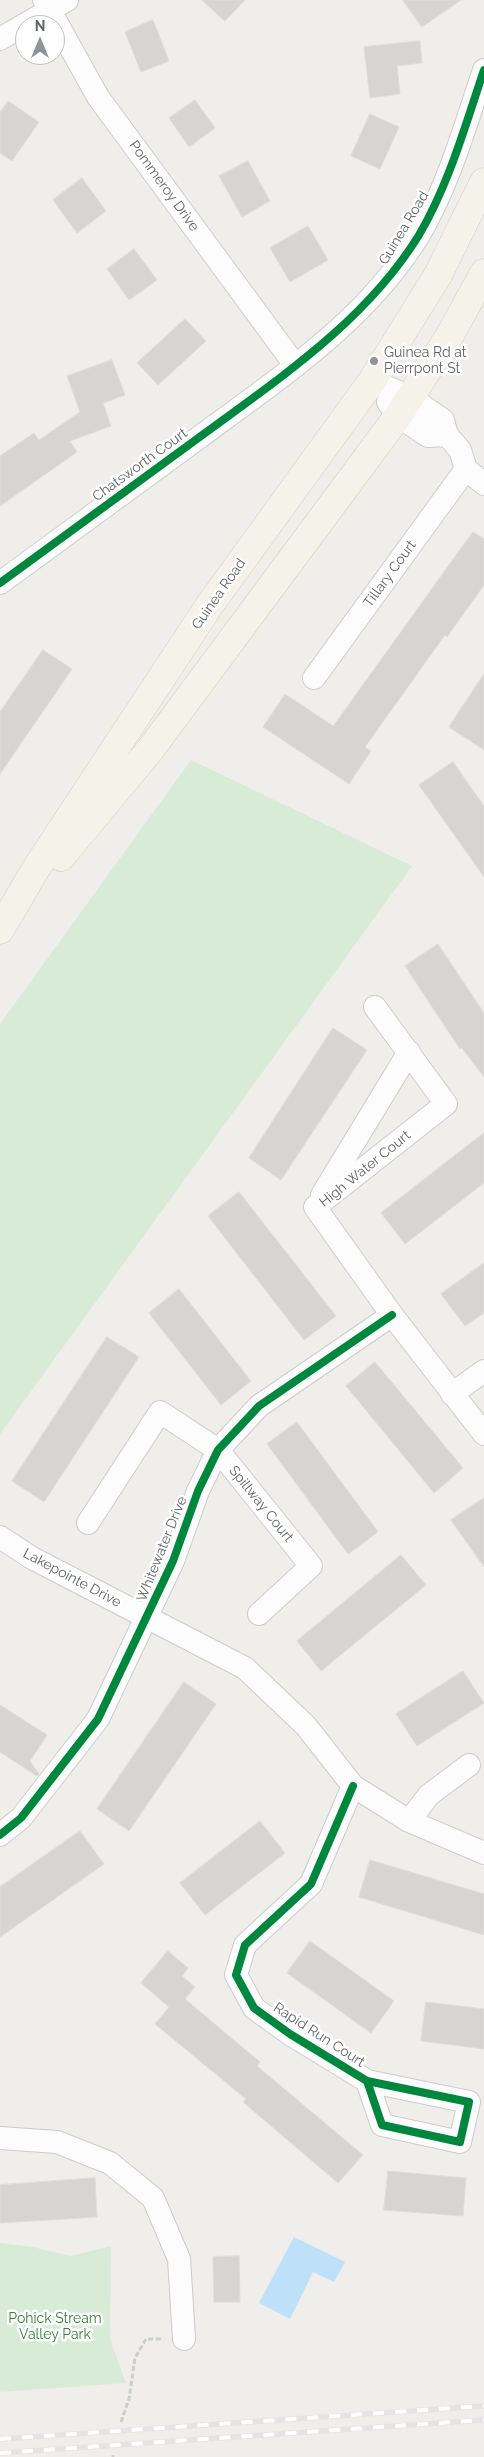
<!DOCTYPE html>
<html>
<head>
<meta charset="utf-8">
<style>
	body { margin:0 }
	#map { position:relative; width:484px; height:2457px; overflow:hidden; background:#efeeea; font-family:Raleway,sans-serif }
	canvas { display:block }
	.north { position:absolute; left:15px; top:15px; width:50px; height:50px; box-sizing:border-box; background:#fff; border:1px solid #bfc1c3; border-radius:50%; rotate:0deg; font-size:14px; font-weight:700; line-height:20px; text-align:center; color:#5f6368 }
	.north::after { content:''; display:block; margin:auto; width:18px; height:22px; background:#919496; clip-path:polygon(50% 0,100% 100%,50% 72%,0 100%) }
</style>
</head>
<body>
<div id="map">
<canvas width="484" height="2457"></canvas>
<div class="north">N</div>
</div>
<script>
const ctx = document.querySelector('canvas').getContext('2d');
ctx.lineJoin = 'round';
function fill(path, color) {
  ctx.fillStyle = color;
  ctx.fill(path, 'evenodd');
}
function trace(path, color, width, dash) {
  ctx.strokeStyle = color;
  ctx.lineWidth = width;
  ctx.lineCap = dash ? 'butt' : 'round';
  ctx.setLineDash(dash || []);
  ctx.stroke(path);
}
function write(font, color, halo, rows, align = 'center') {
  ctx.font = font + ' Raleway,sans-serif';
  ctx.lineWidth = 5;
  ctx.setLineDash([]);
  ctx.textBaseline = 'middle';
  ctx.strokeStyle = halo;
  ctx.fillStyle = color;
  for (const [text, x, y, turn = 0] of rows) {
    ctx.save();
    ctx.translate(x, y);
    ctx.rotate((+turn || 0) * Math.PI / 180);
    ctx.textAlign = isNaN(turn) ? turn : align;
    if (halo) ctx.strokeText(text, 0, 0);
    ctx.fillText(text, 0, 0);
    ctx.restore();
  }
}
const green = new Path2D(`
	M191 760 412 866 0 1434V1024Z
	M0 2243 33 2247 70 2256 111 2246 110 2339 126 2383 0 2392Z`);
const water = new Path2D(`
	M294 2237 345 2262 334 2282 313 2272 290 2319 259 2303Z`);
const building = new Path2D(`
	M202 0H245L225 21Z
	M403 0H461L422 27Z
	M153 20 169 61 141 72 125 32Z
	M420 41 422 63 397 66 400 94 370 98 364 47Z
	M195 100 215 128 189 147 169 118Z
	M8 101 39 122 12 161 0 153V113Z
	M370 114 399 127 380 169 351 156Z
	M248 161 270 201 242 217 219 176Z
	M82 178 106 211 77 233 53 200Z
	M308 226 328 260 290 282 270 248Z
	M134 249 157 280 129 300 107 269Z
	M185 319 206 341 158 385 137 363Z
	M112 360 125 395 103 403 111 426 70 441 77 452 0 506V456L34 433 39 440 80 412 67 376Z
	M473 532 484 539V585L447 637 445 635 365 747 371 751 349 784 263 727 285 694 333 726Z
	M43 650 72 669 0 774V712Z
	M484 674V750L449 727Z
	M453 762 484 806V877L419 785Z
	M438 944 484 1013V1077L462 1048 460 1049 405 966Z
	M333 1028 367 1050 281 1180 249 1158Z
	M484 1133V1183L405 1244 381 1213Z
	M239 1192 336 1316 304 1340 208 1216Z
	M484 1263V1313L465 1326 441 1294Z
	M179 1289 251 1381 221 1405 149 1313Z
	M107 1337 139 1357 44 1502 12 1481Z
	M375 1362 463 1468 434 1493 346 1386Z
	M297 1422 378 1532 348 1554 267 1444Z
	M484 1498V1567L451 1520Z
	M401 1555 426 1585 321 1671 297 1641Z
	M463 1671 484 1703 417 1746 396 1714Z
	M184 1682 216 1704 129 1831 97 1809Z
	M0 1705 47 1735 30 1761 39 1774 37 1776 0 1752Z
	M260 1821 285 1853 205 1915 180 1883Z
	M80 1831 104 1864 0 1937V1887Z
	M370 1860 484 1894V1935L359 1897Z
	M310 1941 394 2001 371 2033 287 1973Z
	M168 1951 188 1968 182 1976 195 1987 185 1999 260 2062 257 2066 363 2155 338 2183 243 2102 246 2099 155 2024 169 2007 141 1983Z
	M426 2002 484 2009V2049L421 2041Z
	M388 2171 466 2178 463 2216 384 2210Z
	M95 2178 97 2217 0 2223V2185Z
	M239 2256 240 2302H214L213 2257Z`);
const path = new Path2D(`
	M121 2422 129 2399 135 2358 146 2339H163
	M113 2457V2455`);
const minor = new Path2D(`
	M44 0 98 97 295 365
	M0 39 67 0
	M372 381 410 397 443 420 447 435 460 450 466 469 484 484
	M388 402 398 416 428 436 447 435
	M0 583C67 534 134 485 201 436 281 377 366 321 419 235 449 184 465 126 484 70
	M314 678 466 469
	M375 1007 446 1104 315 1207 392 1315 484 1434
	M322 1195 409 1052
	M452 1394 484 1371
	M88 1523 160 1412 218 1450 311 1566 259 1614
	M0 1537 32 1558 245 1668 306 1726 353 1786 409 1821 484 1853
	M353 1786 311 1884 245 1945 236 1975 254 2008 290 2034 367 2081 469 2102 460 2142 382 2125 367 2081
	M409 1821 429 1795 469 1765
	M0 1835 21 1818 98 1719 173 1561 198 1491 218 1450 259 1406 392 1315
	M0 2138 57 2142 110 2163 153 2198 179 2259 184 2339`);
const major = new Path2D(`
	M61 857 150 750 398 416 450 335 484 273
	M0 930 37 867 209 606 372 381 438 275 484 182`);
const rail = new Path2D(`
	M0 2439 484 2406
	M0 2453 484 2420`);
const cycleway = new Path2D(`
	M0 583C67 534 134 485 201 436 281 377 366 321 419 235 449 184 465 126 484 70
	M353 1786 311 1884 245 1945 236 1975 254 2008 290 2034 367 2081 469 2102 460 2142 382 2125 367 2081
	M0 1835 21 1818 98 1719 173 1561 198 1491 218 1450 259 1406 392 1315`);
const markers = [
	[374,361,5,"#919496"]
];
const streetNames = [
	["Pommeroy Drive",164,186,54],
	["Guinea Road",404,228,-59],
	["Chatsworth Court",140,465,-36],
	["Tillary Court",390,574,-54],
	["Guinea Road",219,594,-55],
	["High Water Court",365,1169,-39],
	["Spillway Court",261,1504,51],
	["Whitewater Drive",162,1549,-68],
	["Lakepointe Drive",72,1578,28],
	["Rapid Run Court",319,2035,33]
];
const poiNames = [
	["Guinea Rd at",384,353],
	["Pierrpont St",384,369]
];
const parkNames = [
	["Pohick Stream",55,2319],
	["Valley Park",55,2335]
];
fill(green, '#d8ebd6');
fill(water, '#bfe0f9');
fill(building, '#d6d5d3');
trace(building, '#deddd9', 1);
trace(minor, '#cbcccc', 24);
trace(major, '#d7ceb8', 29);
trace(path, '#cacfcc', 3, [5, 2.5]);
trace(minor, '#fdfcfc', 22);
trace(major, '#f4f2e9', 28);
trace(rail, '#e4e4e4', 5.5);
trace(rail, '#fff', 4, [11]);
trace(cycleway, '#00873e', 8);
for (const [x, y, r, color] of markers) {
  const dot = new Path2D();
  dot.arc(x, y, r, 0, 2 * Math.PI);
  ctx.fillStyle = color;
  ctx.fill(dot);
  trace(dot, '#fff', 2);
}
write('14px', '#5f6368', '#fff', streetNames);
write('14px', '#5f6368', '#fff', poiNames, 'left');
write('14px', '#348238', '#fff', parkNames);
</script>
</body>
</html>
